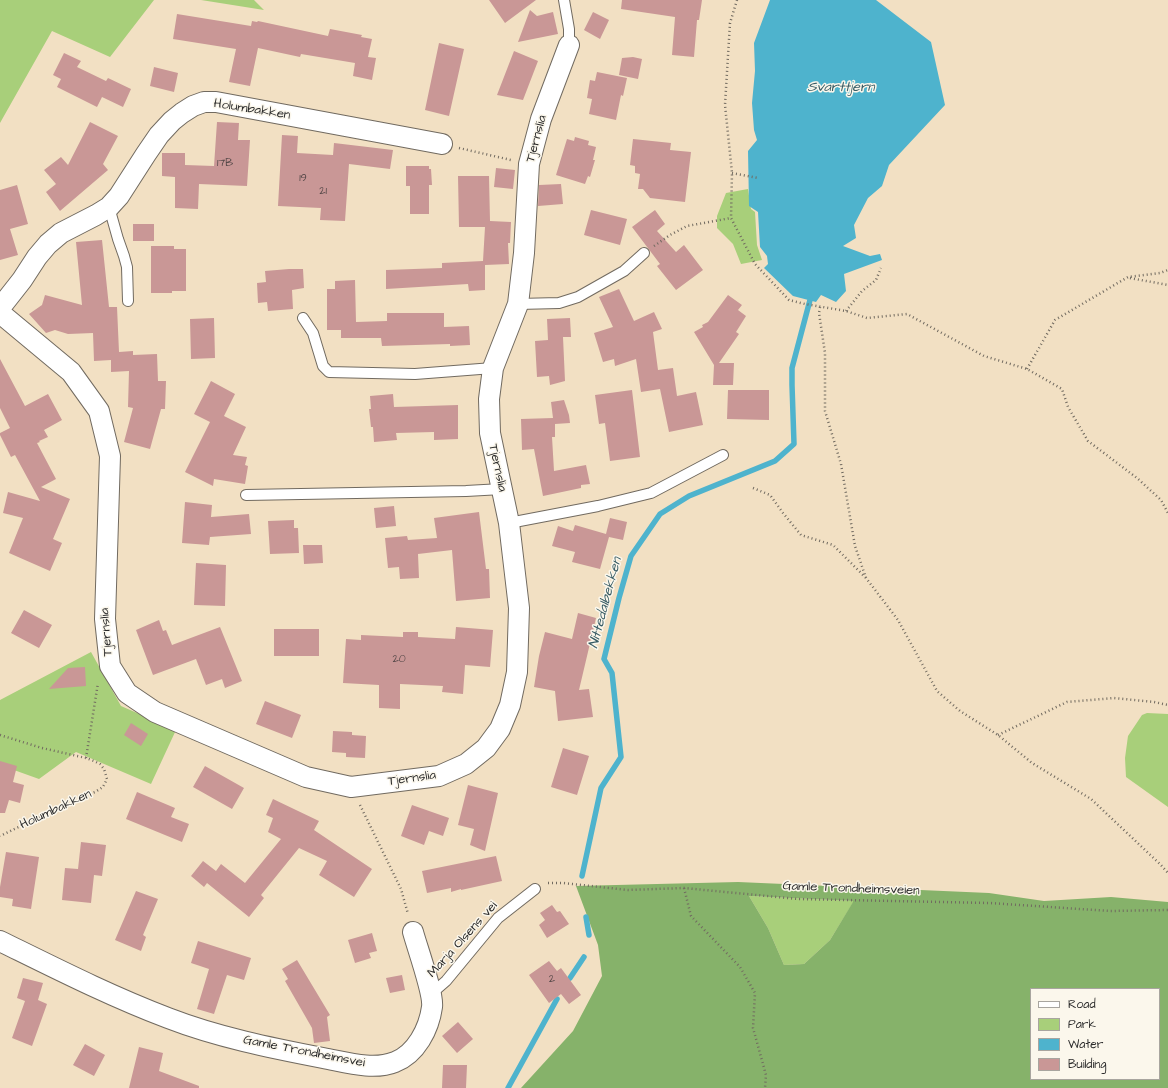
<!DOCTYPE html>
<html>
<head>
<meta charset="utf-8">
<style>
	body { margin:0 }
	#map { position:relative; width:1168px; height:1088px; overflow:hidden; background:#f2e0c3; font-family:"Architects Daughter",sans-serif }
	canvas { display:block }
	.legend { position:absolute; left:1030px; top:988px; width:130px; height:92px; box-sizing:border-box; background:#fbf7ec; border:1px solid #a8a59f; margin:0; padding:5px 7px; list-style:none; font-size:12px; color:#2b2b2b }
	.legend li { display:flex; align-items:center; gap:8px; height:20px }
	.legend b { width:20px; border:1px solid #a8a59f }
</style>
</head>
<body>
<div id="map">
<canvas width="1168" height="1088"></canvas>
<ul class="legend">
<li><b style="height:5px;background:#fff"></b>Road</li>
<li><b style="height:11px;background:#a8cf7a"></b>Park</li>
<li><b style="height:11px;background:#4eb3cd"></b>Water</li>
<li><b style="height:11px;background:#c99796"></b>Building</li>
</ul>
</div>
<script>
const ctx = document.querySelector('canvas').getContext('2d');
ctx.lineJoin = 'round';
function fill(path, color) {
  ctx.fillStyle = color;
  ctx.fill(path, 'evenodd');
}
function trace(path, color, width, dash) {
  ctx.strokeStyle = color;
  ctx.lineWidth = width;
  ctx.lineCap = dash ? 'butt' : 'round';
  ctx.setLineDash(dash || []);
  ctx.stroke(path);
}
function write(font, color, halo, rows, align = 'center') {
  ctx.font = font + ' "Architects Daughter",sans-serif';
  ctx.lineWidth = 3;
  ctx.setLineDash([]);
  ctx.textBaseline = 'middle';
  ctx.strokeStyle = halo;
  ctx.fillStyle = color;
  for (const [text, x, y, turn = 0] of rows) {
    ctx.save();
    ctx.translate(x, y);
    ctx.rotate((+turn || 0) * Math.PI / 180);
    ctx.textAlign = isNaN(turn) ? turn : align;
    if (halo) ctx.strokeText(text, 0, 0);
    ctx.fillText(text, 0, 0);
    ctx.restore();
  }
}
const green = new Path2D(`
	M0 0H154L110 57 52 31 0 123Z
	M201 0H254L264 10Z
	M748 189 751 209 755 212 757 245 762 260 741 264 733 244 717 228V216L726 193Z
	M91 652 121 706 176 730 151 784 76 752 39 779 0 765V700Z
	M1147 713 1168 714V807L1126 777 1125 758 1128 736 1142 715Z
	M749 896 854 901 830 940 804 964 784 965 768 928Z`);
const forest = new Path2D(`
	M738 882 989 893 1044 901 1111 897 1168 902V1088H521L573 1031 602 976 598 945 576 886ZM749 896 853 901V902L830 940 804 964 784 965 768 928ZM1031 989H1159V1079H1031Z`);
const water = new Path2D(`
	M770 0H876L931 42 945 105 889 165 882 186 868 198 854 225 856 238 843 246 870 256 880 254 882 260 844 274 846 291 836 302 821 295 816 302 793 296 764 268 768 264 767 256 760 247 758 212 749 206 748 151 757 140 754 130 752 103 755 71 754 43Z`);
const stream = new Path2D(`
	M582 876 601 788 621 757 612 673 604 659 619 598 631 556 660 514 689 496 775 461 794 444 792 385V368L810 300
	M586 917 589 935
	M570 978 584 957
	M508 1088 557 999`);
const building = new Path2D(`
	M489 0H536L505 23Z
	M622 0H702L699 20H697L694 57 672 55 675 17 621 9Z
	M530 10 537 16 553 12 558 34 518 42Z
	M593 12 609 20 600 39 584 30Z
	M177 14 251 26 252 21 257 22 258 21 328 36 330 29 362 35 361 37 372 39 368 57 376 58 372 80 353 76 355 63 301 54 300 57 258 48 250 86 229 82 236 49 173 39Z
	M439 43 464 49 449 116 425 110Z
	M514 51 538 61 523 100 497 95Z
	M64 53 81 61 77 67 106 81 108 78 131 89 123 107 102 97 97 107 57 87 61 79 53 75Z
	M633 57 642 59 638 79 619 75 622 58Z
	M154 67 178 73 174 92 150 86Z
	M597 72 627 78 623 96 621 95 616 120 589 114 592 99 587 98 590 80 595 81Z
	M90 122 118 136 103 164 108 170 60 211 46 192 56 184 44 170 61 157 68 165Z
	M217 122 239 123 238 140H250L247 186 199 184 198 209 175 208V177L162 176V153H185V165L214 166Z
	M282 135 298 136 297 153 333 155 334 143 393 150 390 169 349 164 345 221 320 220 321 208 278 206Z
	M575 137 589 141 588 145 596 147 593 160H595L590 177 588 176 585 184 556 175 567 139 574 141Z
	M633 139 671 143 670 150 691 152 685 202 650 198 643 189H638L640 174 635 173V166L630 165Z
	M406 166H429V169H431L432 185H429V214H410V186H406Z
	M496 168 515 170 513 189 494 187Z
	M458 176H489L490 221 511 222 510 243H508L509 264 485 265V290L469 291 468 284 386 289V270L442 268V263L483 261 485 227H459Z
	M561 184 563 204 538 206 539 185Z
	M17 185 28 224 10 229 18 255 0 260V190Z
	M591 210 627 219 620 245 584 235Z
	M655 210 665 224 657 231 676 252 684 245 703 270 676 290 657 266 660 264 632 227Z
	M133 224H154V241H133Z
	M102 240 109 307H117L119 352 133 351V355L157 354 158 381H166L165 409H161L150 449 124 442 133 408 128 407 129 371 111 372V360L94 361 93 333 68 334 55 330 46 333 29 314 42 305 45 295 82 305 76 242Z
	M151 246H174V249H186V291H172V293H151Z
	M289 269H303L304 288 292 290 293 309 268 311 267 302 258 303 257 283 266 282 265 271Z
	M355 280 356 322 387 321V313H444V327L469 326 470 345 450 346V344L382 346 381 338H341V330H327V289H335V281Z
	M619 289 634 321 654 312 662 329 653 332 658 370 673 368 677 396 696 392 703 425 669 432 660 389 641 392 636 359 615 366 614 359 603 362 594 333 613 327 599 297Z
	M728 295 742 305 738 310 746 316 736 332 739 334 719 363H734L733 385H713L714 365 694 332 703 327 702 325 708 322Z
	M214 318 215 358 191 359 190 319Z
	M570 318 571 337H563L565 381 550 385 549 376 537 377 535 341 548 340 547 319Z
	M0 359 25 406 48 394 62 420 44 430 48 437 39 441 40 442 37 443 56 479 41 487 70 499 53 539 62 543 50 571 9 553 23 518 3 513 8 492 40 501 15 455 11 457 0 435V433L10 428 0 408Z
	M211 381 235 394 224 416 246 427 233 455 247 457 245 465 248 466 245 484 214 479 213 486 185 472 210 422 194 414Z
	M632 390 640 457 610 461 605 423 599 424 595 395Z
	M728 390H769V420L727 419Z
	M393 394 394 407 458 405V439L434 440V432L396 433 397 440 374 442 373 427H371L369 409H371L370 396Z
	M564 400 569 415 570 423 555 424V437H552L554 471 586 465 590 484 581 485V488L543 496 534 449 522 450 521 419 553 418 551 402Z
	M185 502 212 505 211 517 249 514 251 534 210 537 209 545 182 543Z
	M394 506 396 526 376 528 374 508Z
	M479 512 486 569H489L490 598 456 601 452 550 418 554 419 578 400 579 399 567 388 568 385 538 407 536 408 540 437 538 434 518Z
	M610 518 627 522 623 540 609 537 600 569 572 562 575 552 552 546 558 526 573 531 575 525 606 534Z
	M294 520V528H298L299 553 270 554 268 521Z
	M303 545H322L323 563 304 564Z
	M196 563 226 565 225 606 194 605Z
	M24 610 52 625 39 648 11 633Z
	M578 613 596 618 579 690 589 689 593 717 558 721 555 691 534 687 539 656 545 632 572 639Z
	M159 620 163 631 166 630 172 645 220 627 242 681 225 688 222 679 206 685 196 659 153 675 136 630Z
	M456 627 493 630 490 667 465 665 463 694 442 692 443 686 400 684V709L379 708V685L343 683 346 639 361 640V635L403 637V632H418V637L455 639Z
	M274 629H319V656H274Z
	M85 667 86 686 49 689 68 668Z
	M265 701 301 715 292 738 256 724Z
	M131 723 148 734 141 746 124 735Z
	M333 731 352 732V735L366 736 365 758 346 757V753L332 752Z
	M563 748 589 756 577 795 551 787Z
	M0 761 17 766 13 782 24 785 20 803 9 800 5 813H0Z
	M205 766 244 788 232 809 193 787Z
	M468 785 498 793 485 851 470 845 474 829 458 825Z
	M137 792 175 808 171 817 189 824 182 842 126 819Z
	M273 799 319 821 314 830 372 869 354 897 319 875 327 861 299 848 261 895 264 898 249 917 207 883 204 887 191 876 203 861 216 871 221 864 245 883 281 839 268 832 273 818 266 815Z
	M412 805 449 818 443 836 429 831 424 845 401 836Z
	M81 842 106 845 102 876 94 875 91 903 62 900 65 868 78 869Z
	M6 852 39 857 31 909 12 906 13 899 0 897V887Z
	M496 856 502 881 461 890V889L451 892V888L427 893 422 871Z
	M136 891 158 899 143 935 146 937 141 951 115 940Z
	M552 905 557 912 560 911 569 924 547 938 539 925 545 920 540 913Z
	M372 933 377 951 369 953 371 958 355 963 348 940Z
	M198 941 251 958 244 980 227 975 214 1014 197 1009 209 969 191 963Z
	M297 960 330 1015 327 1017 330 1041 314 1043 312 1028 285 981 288 979 282 969Z
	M549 961 557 971 561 968 581 995 569 1004 561 994 549 1003 529 975Z
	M402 975 405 990 390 993 386 978Z
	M23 978 43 983 38 1000 47 1004 32 1046 12 1038 25 1001 17 998Z
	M458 1022 473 1039 457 1053 442 1036Z
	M85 1044 105 1055 94 1076 73 1065Z
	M139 1047 163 1053 159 1071 199 1086V1088H129Z
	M443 1065H467L466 1088H442Z`);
const path = new Path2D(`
	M737 0 730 23 725 105 732 173 731 218 755 264 789 300 805 304 846 311 867 318 907 314 984 356 1027 369 1062 389 1068 407 1088 441 1137 478 1161 500 1168 513
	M459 148 511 160
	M732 173 758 178
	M654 246 670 235 687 226 731 218
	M1130 278 1168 285
	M820 307 819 313 825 353V411L841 464 855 546 866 578 898 620 937 691 960 711 998 735 1032 763 1091 799 1160 864 1168 873
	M846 311 862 291 876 280 881 268
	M1027 369 1055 320 1128 277 1160 273 1168 270
	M753 488 770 495 783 513 801 535 833 545 866 578
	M0 735 42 748 86 758 94 761 100 764 104 769 107 779 103 787 95 792 76 799 0 836
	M998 735 1067 702 1114 698 1154 702 1168 705
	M86 758 98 683
	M360 805 401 889 408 914
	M548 883H563L628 890 684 888 798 899 990 903 1110 911 1168 910
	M684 888 691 916 740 967 755 993 753 1028 766 1075 765 1088`);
const lane = new Path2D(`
	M564 0 569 29V45
	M109 207 118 239 124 256 127 267 128 301
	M518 304 559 303 578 297 624 271 644 253
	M303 318 313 333 323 366 329 372 415 374 493 368
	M246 495 466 491 502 489
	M509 523 598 506 651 493 723 455
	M431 994 446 981 498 918 535 889`);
const street = new Path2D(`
	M0 308 22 280 37 257 48 244 61 233 96 215 109 207 119 196 146 154 159 135 172 121 182 113 193 106 204 102H216L442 144
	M0 313 71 372 99 411 110 456 105 619 110 666 127 693 155 712 306 777 351 787 439 776 466 764 486 748 500 729 510 705 517 672 519 608 509 523 490 433 489 399 493 368 518 304 524 253 529 164 541 119 569 45
	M0 941C55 968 110 996 168 1018 217 1037 271 1048 323 1058 345 1062 373 1071 395 1062 416 1054 429 1029 432 1007 434 994 417 947 413 932`);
const numberNames = [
	["17B",225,164],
	["19",303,179],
	["21",323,192],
	["20",399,660],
	["2",552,980]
];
const streetNames = [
	["Holumbakken",252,110,9],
	["Tjernslia",537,139,-75],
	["Tjernslia",497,468,78],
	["Tjernslia",107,632,-94],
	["Tjernslia",412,779,-8],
	["Holumbakken",56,810,-25],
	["Gamle Trondheimsveien",851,889,2],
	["Marja Olsens vei",463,940,-48],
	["Gamle Trondheimsvei",304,1052,11]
];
const waterNames = [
	["Svarttjern",841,88],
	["Nittedalbekken",606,603,-75]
];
fill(green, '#a8cf7a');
fill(forest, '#86b26a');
fill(water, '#4eb3cd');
trace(stream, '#4eb3cd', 5.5);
fill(building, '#c99796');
trace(lane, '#716a60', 12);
trace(street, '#716a60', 22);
trace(path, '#716a60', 2.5, [1, 3]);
trace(lane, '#fff', 10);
trace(street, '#fff', 20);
write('11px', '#524646', null, numberNames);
write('13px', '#2b2b2b', '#fbf7ec', streetNames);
write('italic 14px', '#375b64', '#fbf7ec', waterNames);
</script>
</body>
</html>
